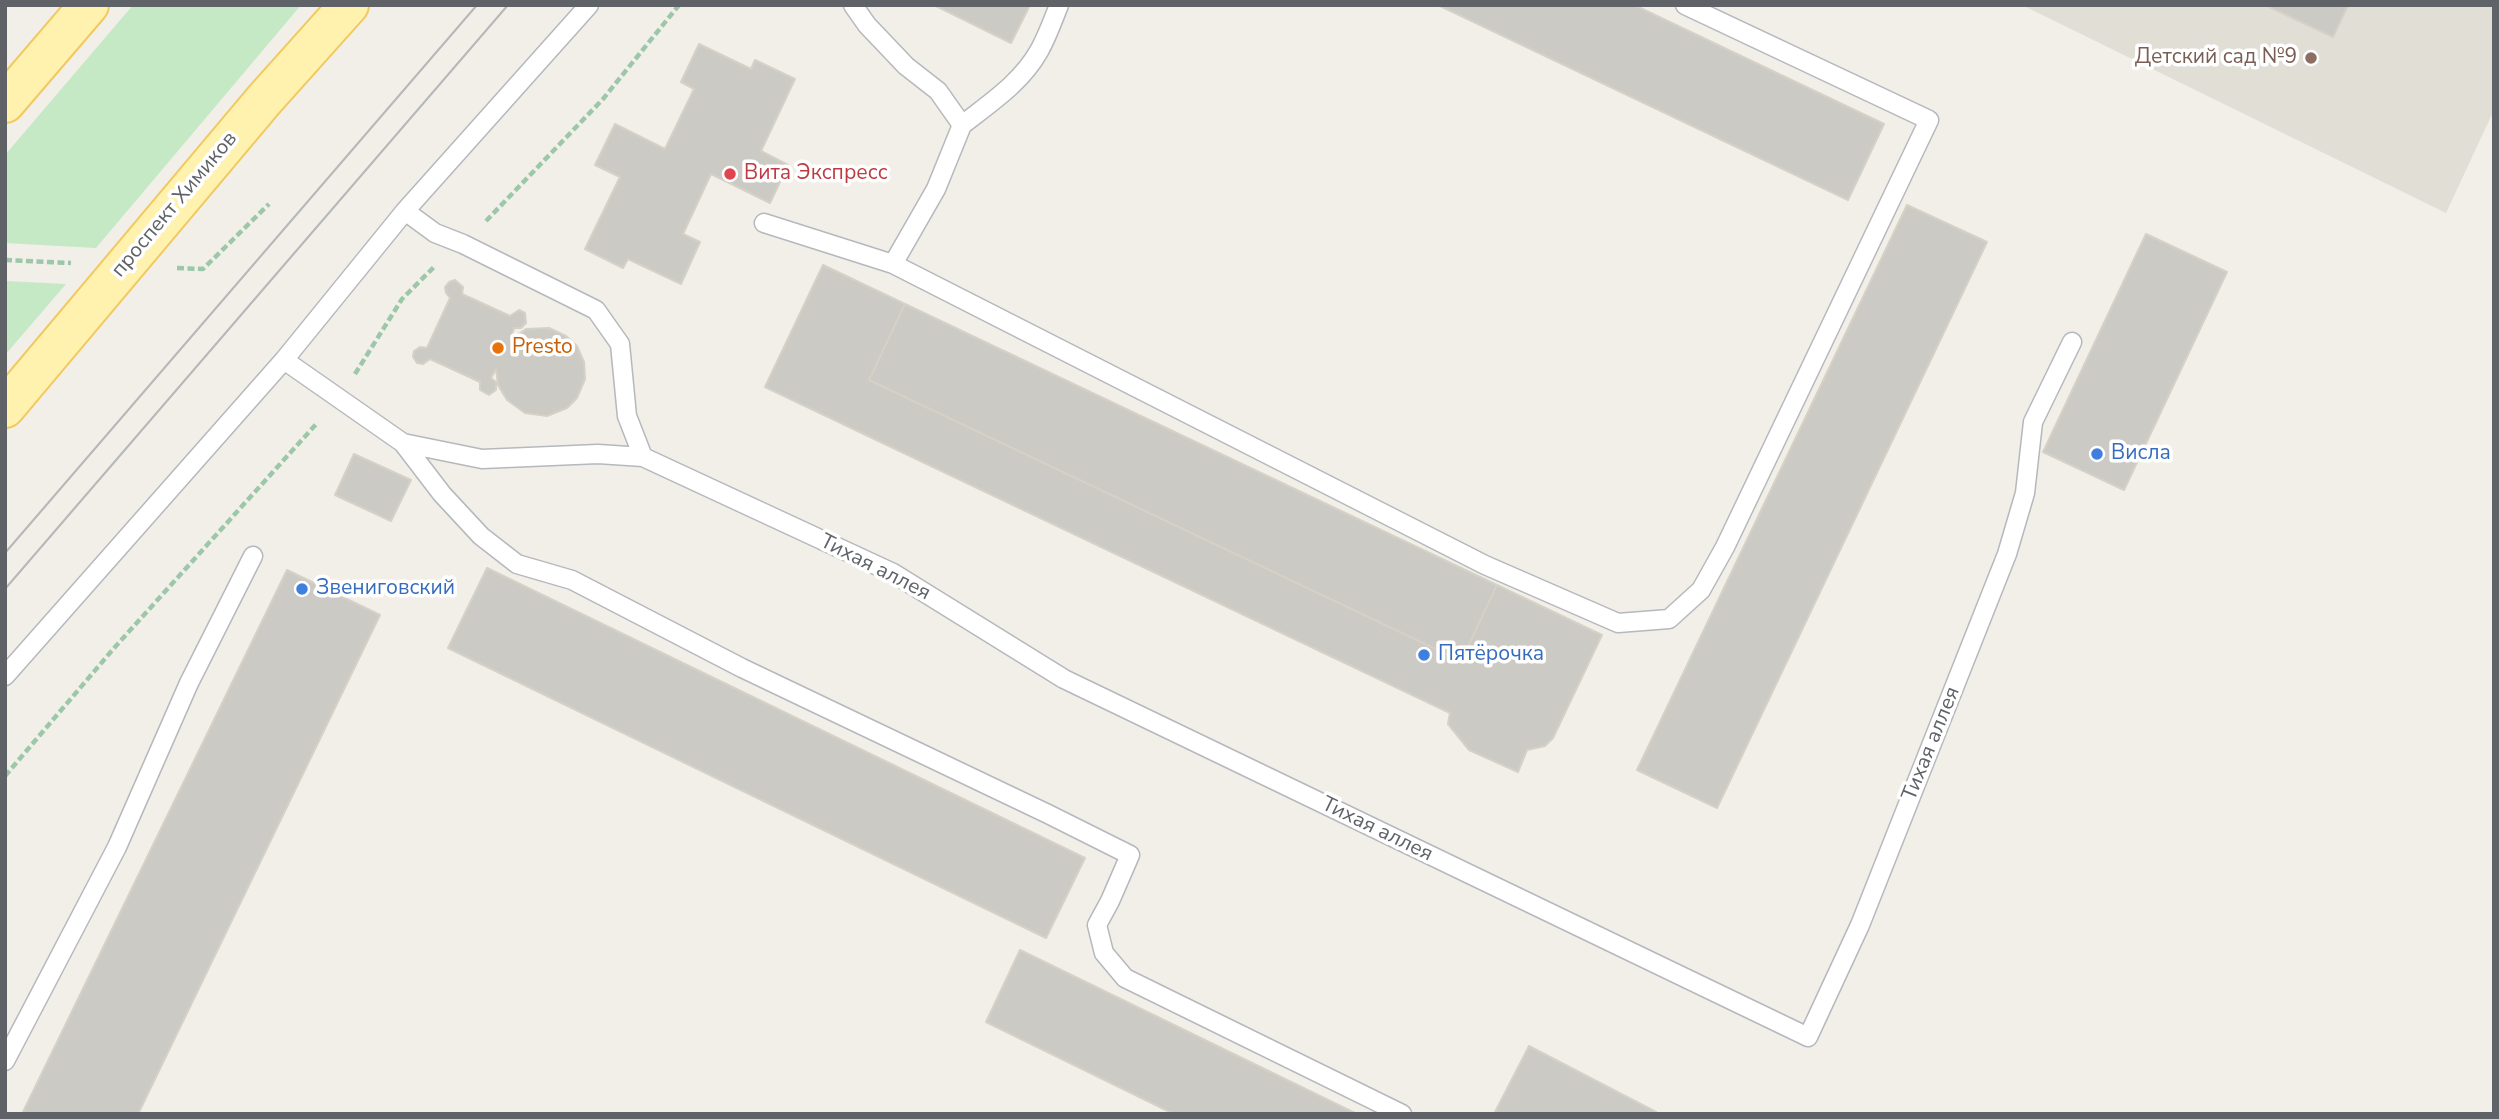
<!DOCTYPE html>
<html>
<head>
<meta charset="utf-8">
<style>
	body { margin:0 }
	#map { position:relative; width:2499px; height:1119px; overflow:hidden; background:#f1efe8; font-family:"Nunito Sans",sans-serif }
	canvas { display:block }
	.frame { position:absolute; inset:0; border:7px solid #5f6368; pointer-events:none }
</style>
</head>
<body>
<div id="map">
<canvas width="2499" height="1119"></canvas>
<div class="frame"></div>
</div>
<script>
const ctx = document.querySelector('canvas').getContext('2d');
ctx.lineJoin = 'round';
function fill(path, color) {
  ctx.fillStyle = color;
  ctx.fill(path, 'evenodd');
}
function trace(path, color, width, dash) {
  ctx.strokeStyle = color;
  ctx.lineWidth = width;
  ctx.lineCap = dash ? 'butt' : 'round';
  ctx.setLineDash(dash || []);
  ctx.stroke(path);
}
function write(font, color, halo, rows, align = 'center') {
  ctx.font = font + ' "Nunito Sans",sans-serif';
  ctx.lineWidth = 7;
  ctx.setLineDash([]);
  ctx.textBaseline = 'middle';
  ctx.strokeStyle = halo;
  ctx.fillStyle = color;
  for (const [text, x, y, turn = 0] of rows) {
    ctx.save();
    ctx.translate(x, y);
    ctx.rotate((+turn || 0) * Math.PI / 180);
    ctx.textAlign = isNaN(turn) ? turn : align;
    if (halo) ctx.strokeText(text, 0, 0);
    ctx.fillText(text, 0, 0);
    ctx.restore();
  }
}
const education = new Path2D(`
	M2022 5H2494V110L2446 213Z`);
const green = new Path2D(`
	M133 5H301L96 248 5 243V155Z
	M5 281 66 284 5 355Z`);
const building = new Path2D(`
	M934 5H1030L1011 43Z
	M1438 5H1634L1884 124 1848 200Z
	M2265 5H2348L2333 37Z
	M699 44 751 69 755 60 795 79 761 151 788 165 770 203 711 174 683 234 700 242 681 284 628 259 623 268 585 249 620 177 595 165 615 124 665 149 694 89 681 82Z
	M1907 205 1987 242 1717 808 1637 770Z
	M2146 234 2227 272 2124 490 2043 452Z
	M823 265 905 304 869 380 1461 661 1497 585 1602 635 1553 738 1545 746 1527 750 1518 772 1469 750 1448 724 1450 713 765 387Z
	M455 280 463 287 462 294 510 316 519 310 525 313 526 323 521 328H514L511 339 526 329 549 328 566 336 577 346 584 362 585 379 577 398 567 408 547 416 525 413 507 400 498 385 496 369 491 378 496 382V390L489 395 480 390V382L430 359 423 364 417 363 413 357 414 351 420 347 427 348 450 298 446 293 445 287 449 282Z
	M905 304 1497 585 1461 661 869 380Z
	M354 454 411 480 391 521 335 495Z
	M487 568 1085 858 1046 938 448 648Z
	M287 570 380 615 138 1114H22Z
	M1020 950 1357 1114H1174L986 1022Z
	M1529 1046 1656 1112 1654 1114H1494Z`);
const path = new Path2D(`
	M486 221 603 99 679 5
	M5 260 71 263
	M177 268 203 269 269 204
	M355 374 402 299 435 266
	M5 776 115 647 318 422`);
const lane = new Path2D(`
	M962 125C990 103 1021 83 1039 51 1047 37 1053 20 1059 5
	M405 211 435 233 463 244 596 310 620 344 627 416 643 457
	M764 223 893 264 936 189 962 125 938 91 906 66 867 25 853 5
	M893 264 1485 565 1618 623 1669 619 1701 590 1725 547 1929 120 1685 5
	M284 360 403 443 442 494 481 536 517 564 572 580 742 668 1048 814 1130 855 1110 901 1097 925 1104 953 1125 978 1402 1114
	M403 443 482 459 598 454 643 457 893 573 1064 679 1808 1037 1860 925 2007 554 2025 493 2033 422 2072 342
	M5 676 284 360 405 211 589 5
	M5 1061 117 847 189 683 253 556`);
const primary = new Path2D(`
	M5 103 89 5
	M5 408 264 100 349 5`);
const tram = new Path2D(`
	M5 553 477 5
	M5 589 508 5`);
const markers = [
	[2311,58,7,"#8d6e63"],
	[730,174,7,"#e0444e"],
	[498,348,7,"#e8710a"],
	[2097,454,7,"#3f7fe0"],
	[302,589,7,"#3f7fe0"],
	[1424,655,7,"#3f7fe0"]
];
const educationNames = [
	["Детский сад №9",2297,58]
];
const healthNames = [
	["Вита Экспресс",744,174]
];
const streetNames = [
	["проспект Химиков",175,205,-50],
	["Тихая аллея",875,568,27],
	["Тихая аллея",1932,744,-68],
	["Тихая аллея",1377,830,26]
];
const foodNames = [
	["Presto",512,348]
];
const shopNames = [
	["Висла",2111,454],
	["Звениговский",316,589],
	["Пятёрочка",1438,655]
];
fill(education, '#e1ded6');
fill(green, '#c5e8c5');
fill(building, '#cccac5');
trace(building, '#d6d1c6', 2);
trace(lane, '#b5b8bc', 21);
trace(primary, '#f2c960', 42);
trace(path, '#9cc7a9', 4.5, [7, 3.5]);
trace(lane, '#fff', 18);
trace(primary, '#fff2af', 38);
trace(tram, '#b6b7b8', 2);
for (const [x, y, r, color] of markers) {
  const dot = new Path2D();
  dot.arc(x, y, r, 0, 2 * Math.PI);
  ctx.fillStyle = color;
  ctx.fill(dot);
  trace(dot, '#fff', 2.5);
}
write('21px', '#785e54', '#fff', educationNames, 'right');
write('21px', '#be3a42', '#fff', healthNames, 'left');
write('21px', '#5f6368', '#fff', streetNames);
write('21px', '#c56008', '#fff', foodNames, 'left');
write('21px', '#366cbe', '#fff', shopNames, 'left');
</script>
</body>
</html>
